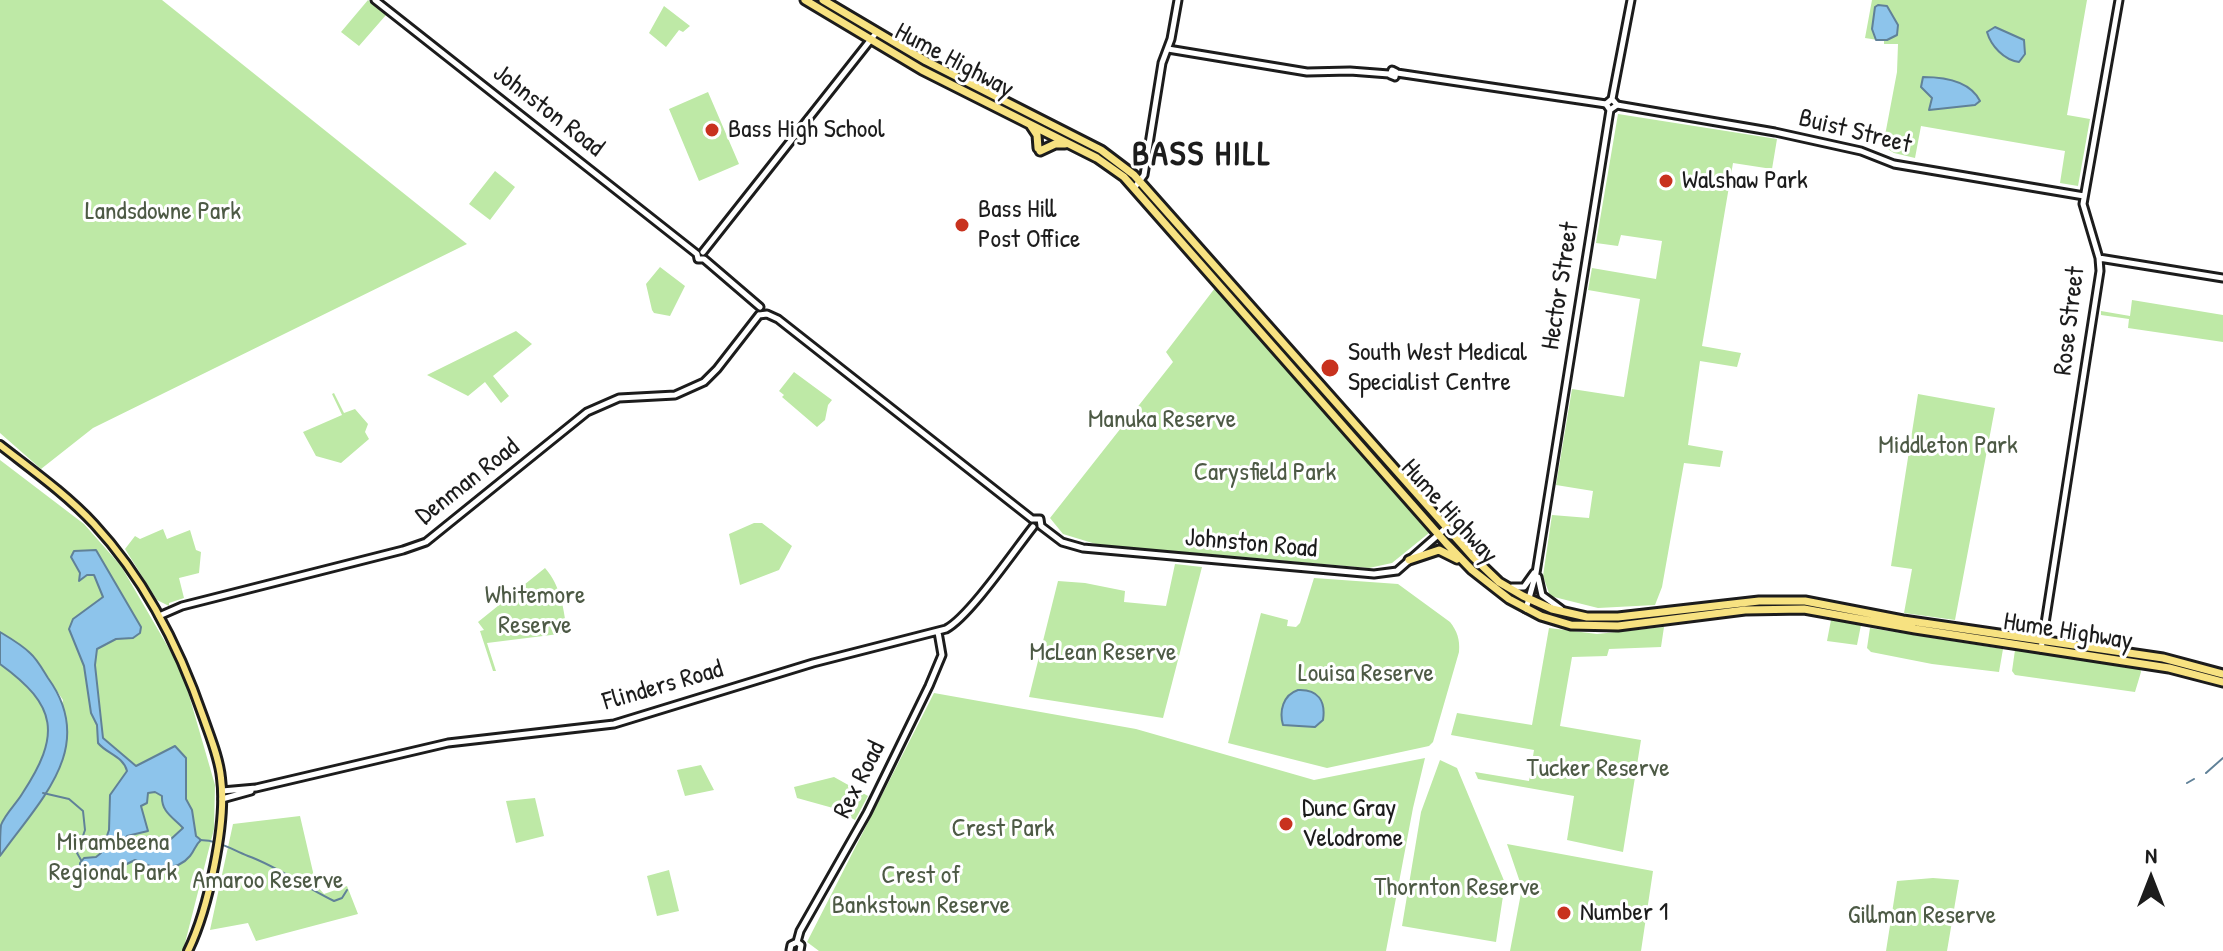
<!DOCTYPE html>
<html>
<head>
<meta charset="utf-8">
<style>
	body { margin:0 }
	#map { position:relative; width:2223px; height:951px; overflow:hidden; background:#fff; font-family:"Patrick Hand",sans-serif }
	canvas { display:block }
	.north { position:absolute; left:2111px; top:839px; width:80px; height:80px; -webkit-text-stroke:6px #fff; paint-order:stroke; rotate:0deg; font-size:22px; font-weight:700; line-height:32px; text-align:center; color:#1c1c1c }
	.north::after { content:''; display:block; margin:auto; width:28px; height:36px; background:#1c1c1c; clip-path:polygon(50% 0,100% 100%,50% 72%,0 100%) }
</style>
</head>
<body>
<div id="map">
<canvas width="2223" height="951"></canvas>
<div class="north">N</div>
</div>
<script>
const ctx = document.querySelector('canvas').getContext('2d');
ctx.lineJoin = 'round';
function fill(path, color) {
  ctx.fillStyle = color;
  ctx.fill(path, 'evenodd');
}
function trace(path, color, width, dash) {
  ctx.strokeStyle = color;
  ctx.lineWidth = width;
  ctx.lineCap = dash ? 'butt' : 'round';
  ctx.setLineDash(dash || []);
  ctx.stroke(path);
}
function write(font, color, halo, rows, align = 'center') {
  ctx.font = font + ' "Patrick Hand",sans-serif';
  ctx.lineWidth = 6;
  ctx.setLineDash([]);
  ctx.textBaseline = 'middle';
  ctx.strokeStyle = halo;
  ctx.fillStyle = color;
  for (const [text, x, y, turn = 0] of rows) {
    ctx.save();
    ctx.translate(x, y);
    ctx.rotate((+turn || 0) * Math.PI / 180);
    ctx.textAlign = isNaN(turn) ? turn : align;
    if (halo) ctx.strokeText(text, 0, 0);
    ctx.fillText(text, 0, 0);
    ctx.restore();
  }
}
const green = new Path2D(`
	M0 0H162L467 244 93 428 41 469 0 433Z
	M368 0 386 15 359 46 341 32Z
	M1872 0H2087L2067 115 2090 119 2078 186 2060 183 2065 151 1921 126 1915 158 1894 153 1883 146 1897 72 1898 44H1884V41L1865 38Z
	M664 6 690 26 683 32 679 30 666 47 649 33Z
	M708 92 739 164 699 181 669 109Z
	M1618 114 1777 139 1772 169 1733 163 1702 346 1741 353 1737 367 1700 361 1688 445 1723 451 1720 467 1684 463 1662 587 1655 605 1598 608 1550 596 1543 576 1552 515 1589 518 1593 491 1556 485 1572 389 1624 397 1640 299 1588 290 1592 268 1656 279 1662 241 1621 235 1618 246 1596 243Z
	M495 171 515 187 490 220 469 204Z
	M660 267 685 286 670 316 654 313 652 310 646 284Z
	M1215 288 1429 533 1392 563 1369 568 1099 545 1063 534 1050 518 1173 362 1166 352Z
	M2132 300 2223 315V342L2128 328 2129 319 2101 315V311L2130 316Z
	M516 331 532 344 493 376 509 396 501 403 485 382 468 396 427 375Z
	M794 372 832 400 828 405 825 420 817 427 782 397 784 395 779 391Z
	M334 393 344 413 355 409 368 424 365 432 369 439 341 463 316 456 303 432 342 415 332 394Z
	M1918 394 1995 408 1955 620 1904 613 1912 569 1891 566Z
	M0 460 84 524 121 566 182 671 215 785 214 829 183 951H0V856L35 810 63 700 31 654 0 632Z
	M754 523H762L792 546 779 570 740 585 729 534Z
	M163 529 167 539 190 530 196 550 201 552 199 573 179 578 184 598 169 603V606L157 600 125 549 135 536 140 539Z
	M1175 564 1202 567 1163 718 1029 697 1058 581 1085 583 1125 591 1124 602 1166 606Z
	M545 568C561 586 564 610 567 633L487 643 496 671H493L480 631 484 630 478 622Z
	M1314 578 1398 584 1450 622C1457 631 1460 639 1459 652L1433 742 1429 746 1327 768 1228 743 1261 613 1288 620 1287 626 1296 627 1300 623Z
	M1831 620 1861 625 1857 645 1827 641Z
	M1664 627 1661 647 1609 649 1607 656 1572 657 1560 726 1641 740 1623 852 1567 840 1574 796 1478 779 1475 772 1529 781 1534 750 1451 735 1457 713 1532 725 1549 628 1597 634Z
	M1870 628 2003 649 1999 672 1932 664 1871 652 1867 648Z
	M2015 650 2140 668 2141 672 2135 692 2015 675 2012 671Z
	M0 664C8 670 18 676 25 683 77 729 30 784 0 826Z
	M934 693 1136 729 1314 780 1425 758 1413 808 1386 951H819L807 942Z
	M1440 760 1457 768 1505 883 1496 942 1402 926 1421 812Z
	M701 765 714 790 685 796 677 770Z
	M834 777 868 796 855 820 833 808 797 798 794 787Z
	M535 798 544 836 516 843 506 801Z
	M300 816 316 885 324 894 347 886 358 914 256 941 248 923 210 930 233 824Z
	M1507 844 1653 871 1641 951H1510L1522 888Z
	M669 870 679 911 657 916 647 876Z
	M1933 878 1959 880 1947 951H1886L1897 881Z`);
const water = new Path2D(`
	M1878 5 1887 6 1898 25 1897 35 1887 40H1876L1872 29 1875 7Z
	M1995 27 2024 40 2025 54 2019 62C2004 60 1991 46 1987 32Z
	M1923 77C1944 77 1970 81 1980 101L1975 105 1929 110 1932 98 1921 87Z
	M96 550 141 627 140 633 133 638 116 639 97 649 95 665 103 738 136 766 175 746 186 758V799L192 810 196 836 201 840C195 845 195 850 190 856 176 873 152 869 135 860 119 868 98 879 80 873V863L84 858 96 857 101 853 109 830 110 795 127 771C123 756 107 754 98 743L97 725 91 713 84 666 69 629 73 619 103 597 94 575H87L79 581 80 573 71 557 74 551ZM155 792 162 796C161 812 174 818 183 828L171 839 149 837 128 842 125 839 127 836 148 831 141 806 147 803 148 793Z
	M0 632C10 638 22 645 30 653 37 659 43 670 48 678 98 747 40 800 0 856 0 847 0 833 1 825 5 814 16 804 22 794 61 735 58 706 0 664Z
	M1298 690C1318 689 1326 701 1323 720L1315 727 1283 725C1279 711 1283 695 1298 690Z`);
const stream = new Path2D(`
	M2206 773 2223 758
	M2187 783 2194 779
	M43 793 69 799 83 811 85 830 77 853 81 860
	M200 840C219 840 232 850 248 856 279 867 304 887 334 901L342 898 347 890`);
const tertiary = new Path2D(`
	M375 0 697 254 698 259H704L760 307
	M1168 49 1307 72 1350 71 1389 74
	M1392 70 1396 72 1395 77 1390 75Z
	M1397 73 1606 104
	M1617 105 1775 132 1861 151 1894 164 2084 196
	M1135 187 1144 175 1162 63 1171 39 1178 0
	M703 252 876 33
	M2099 258 2223 278
	M759 315 767 314 778 319 1032 519
	M1032 519H1040L1041 526
	M1041 526 1062 542 1083 548 1374 574 1397 571 1447 527
	M159 616 182 606 403 550 426 542 587 412 619 398 675 395 704 382 717 369 759 315
	M2041 649 2100 271 2099 258 2083 204 2119 0
	M222 791 256 788 448 743 614 724 813 663 946 629C969 617 1014 551 1033 527
	M222 799 251 791
	M797 942 801 945 800 951
	M790 950 791 945 797 942 800 931 867 813 929 686 942 655 938 632`);
const secondary = new Path2D(`
	M1612 99 1631 0
	M1610 110 1617 105 1612 99
	M1610 110 1606 104 1612 99
	M1538 577 1542 595 1561 609
	M1512 587H1524L1534 573
	M1526 609 1536 573 1610 110`);
const primary = new Path2D(`
	M0 445C32 470 66 494 94 524 145 579 180 649 204 719 211 739 219 758 221 778 227 823 208 910 188 951`);
const trunk = new Path2D(`
	M805 0 922 70 1097 158 1124 177 1446 543 1472 570 1509 599 1541 616 1571 625 1618 626 1745 610 1804 609 1915 629 2169 668 2223 682
	M823 0 926 61 1101 150 1134 175 1473 557 1499 582 1523 596 1552 609 1587 617H1618L1759 601H1805L1903 620 2163 658 2223 674
	M1031 126 1037 135 1038 148
	M1040 151 1055 144H1065
	M1409 560 1439 550 1457 559`);
const markers = [
	[712,130,8,"#c8321e"],
	[1666,181,8,"#c8321e"],
	[962,225,8,"#c8321e"],
	[1330,368,10,"#c8321e"],
	[1286,824,8,"#c8321e"],
	[1564,913,8,"#c8321e"]
];
const streetNames = [
	["Hume Highway",954,61,28],
	["Johnston Road",548,111,38],
	["Buist Street",1855,132,14],
	["Hector Street",1561,286,-81],
	["Rose Street",2070,321,-83],
	["Denman Road",468,482,-38],
	["Hume Highway",1449,512,48],
	["Johnston Road",1251,544,5],
	["Hume Highway",2068,632,9],
	["Flinders Road",663,686,-16],
	["Rex Road",860,780,-63]
];
const poiNames = [
	["Bass High School",728,130],
	["Walshaw Park",1682,181],
	["Bass Hill",978,210],
	["Post Office",978,240],
	["South West Medical",1348,353],
	["Specialist Centre",1348,383],
	["Dunc Gray",1302,809],
	["Velodrome",1302,839],
	["Number 1",1580,913]
];
const parkNames = [
	["Landsdowne Park",163,212],
	["Manuka Reserve",1162,420],
	["Middleton Park",1948,446],
	["Carysfield Park",1265,473],
	["Whitemore",535,596],
	["Reserve",535,626],
	["McLean Reserve",1103,653],
	["Louisa Reserve",1366,674],
	["Tucker Reserve",1598,769],
	["Crest Park",1003,829],
	["Mirambeena",113,843],
	["Regional Park",113,873],
	["Crest of",921,876],
	["Bankstown Reserve",921,906],
	["Amaroo Reserve",268,881],
	["Thornton Reserve",1457,888],
	["Gillman Reserve",1922,916]
];
const districtNames = [
	["BASS HILL",1202,156]
];
fill(green, '#bee9a6');
fill(water, '#8dc4eb');
trace(water, '#608198', 2);
trace(stream, '#608198', 2);
trace(tertiary, '#1c1c1c', 11);
trace(secondary, '#1c1c1c', 11);
trace(primary, '#1c1c1c', 12);
trace(trunk, '#1c1c1c', 13);
trace(tertiary, '#fff', 5);
trace(secondary, '#fff', 5);
trace(primary, '#f7e281', 6);
trace(trunk, '#f7e281', 7);
for (const [x, y, r, color] of markers) {
  const dot = new Path2D();
  dot.arc(x, y, r, 0, 2 * Math.PI);
  ctx.fillStyle = color;
  ctx.fill(dot);
  trace(dot, '#fff', 3);
}
write('26px', '#1c1c1c', '#fff', streetNames);
write('26px', '#1c1c1c', '#fff', poiNames, 'left');
write('26px', '#4d5a45', '#fff', parkNames);
ctx.letterSpacing = '2px';
write('bold 34px', '#1c1c1c', '#fff', districtNames);
ctx.letterSpacing = '0px';
</script>
</body>
</html>
